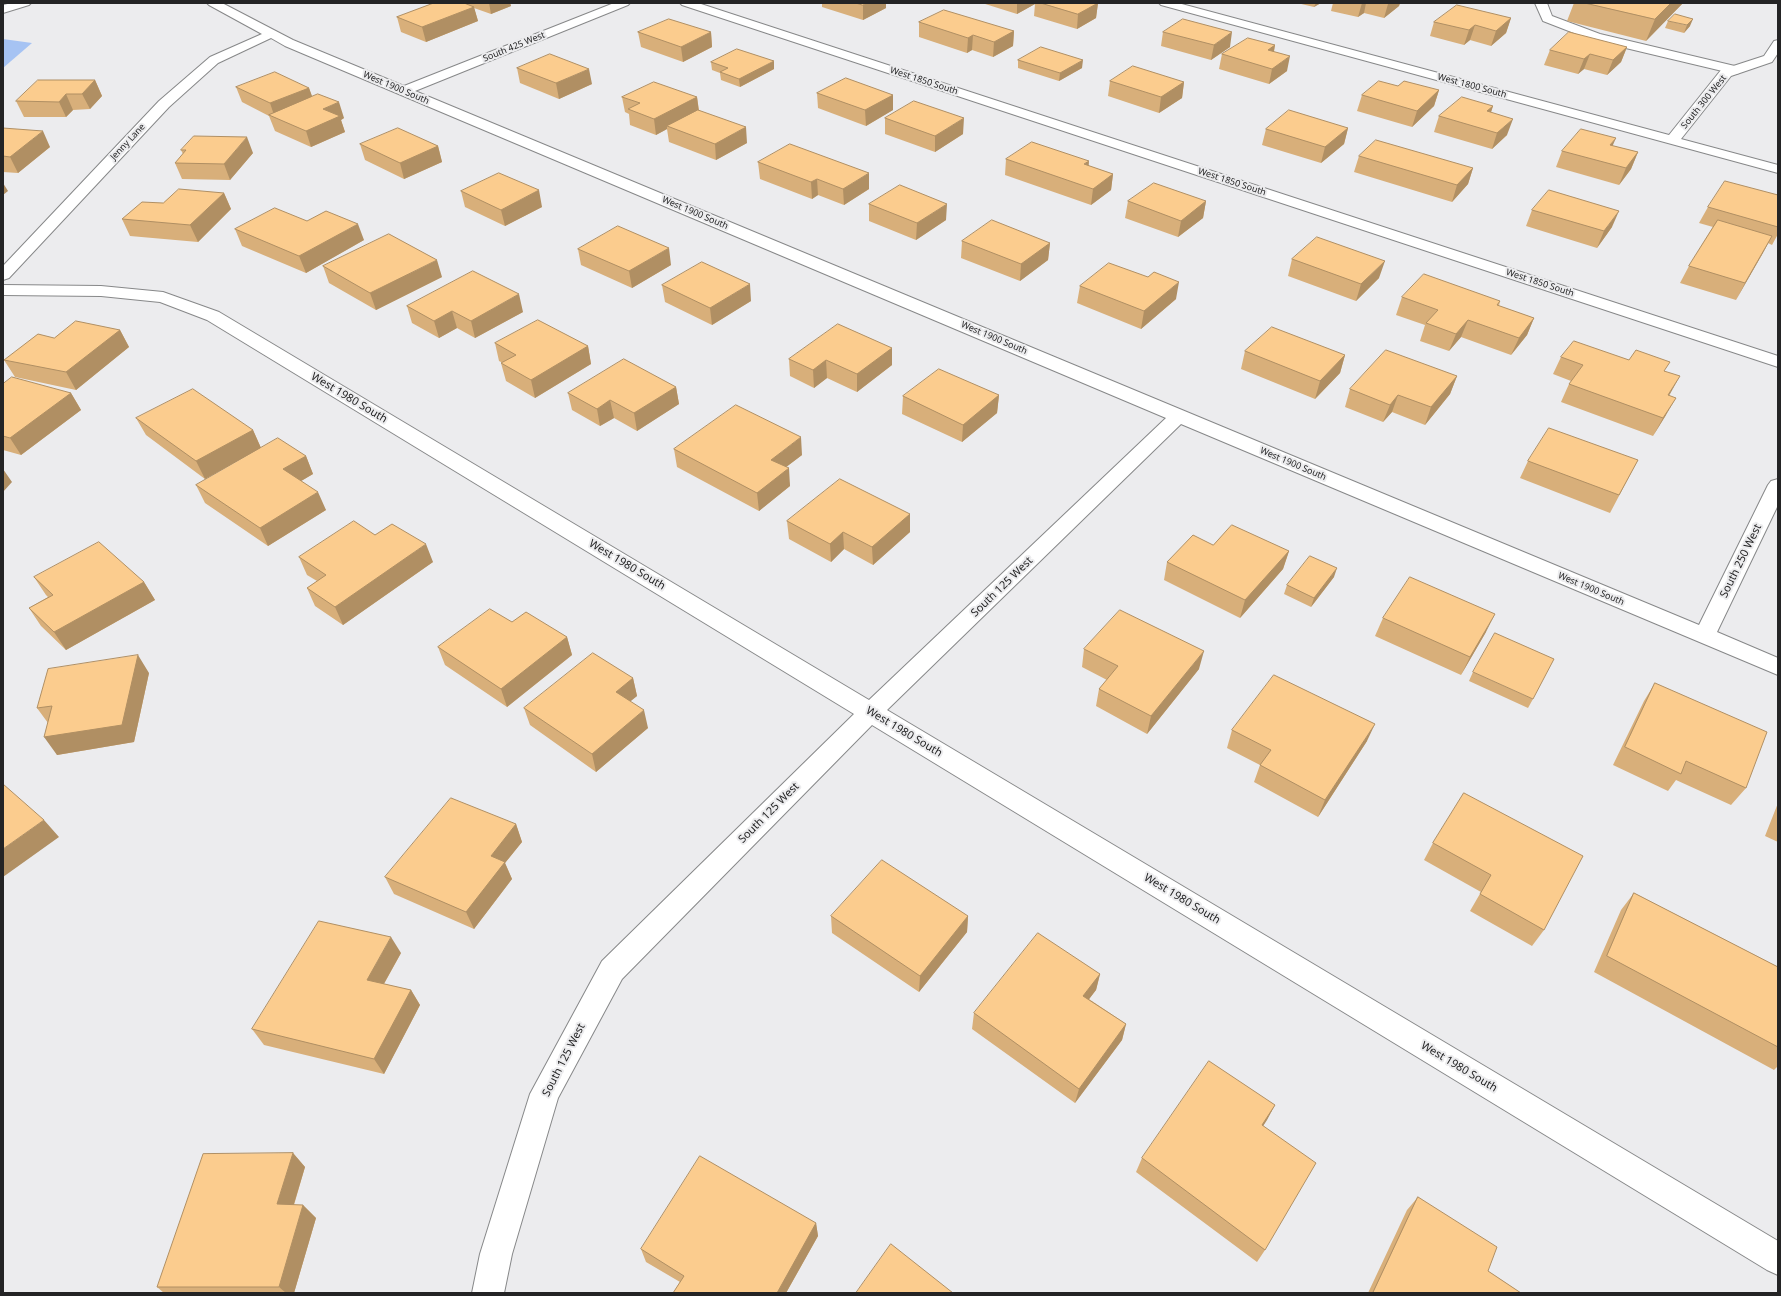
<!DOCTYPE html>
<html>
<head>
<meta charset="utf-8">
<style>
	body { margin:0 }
	#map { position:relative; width:1781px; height:1296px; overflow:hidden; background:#ececee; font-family:"Noto Sans",sans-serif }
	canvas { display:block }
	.frame { position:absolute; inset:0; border:4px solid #242425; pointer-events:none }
</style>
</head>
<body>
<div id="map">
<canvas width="1781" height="1296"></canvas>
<div class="frame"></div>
</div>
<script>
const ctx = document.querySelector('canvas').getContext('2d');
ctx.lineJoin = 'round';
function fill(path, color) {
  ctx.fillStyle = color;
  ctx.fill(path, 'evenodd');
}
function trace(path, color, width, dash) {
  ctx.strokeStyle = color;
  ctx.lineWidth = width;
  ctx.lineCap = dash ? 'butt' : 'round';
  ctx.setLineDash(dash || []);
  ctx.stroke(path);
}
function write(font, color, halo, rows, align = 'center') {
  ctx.font = font + ' "Noto Sans",sans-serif';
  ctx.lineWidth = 4;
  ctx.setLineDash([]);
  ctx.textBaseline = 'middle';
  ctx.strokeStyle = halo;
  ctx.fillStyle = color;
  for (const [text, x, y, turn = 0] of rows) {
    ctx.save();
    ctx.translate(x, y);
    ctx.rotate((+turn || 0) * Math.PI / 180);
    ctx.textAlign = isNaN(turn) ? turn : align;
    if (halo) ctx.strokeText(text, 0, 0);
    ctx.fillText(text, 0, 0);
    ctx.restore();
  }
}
const green = new Path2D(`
	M3 39 32 43 3 68Z`);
const lane = new Path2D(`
	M1535 3H1547L1552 16 1600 34 1739 67 1741 70 1739 73 1735 74 1592 40 1543 21Z`);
const street = new Path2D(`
	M207 3H222L293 40 404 86 614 3H630L628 5 415 91 1699 625 1768 485 1771 481 1778 479V505L1717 632 1778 658V675L1181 424 887 710 1778 1241V1275L1767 1270 872 725 622 979 558 1098 512 1254 504 1293H472L480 1254 530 1094 602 961 854 714 207 320 160 302 101 296 3 295V285L101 286 163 292 219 312 869 700 1166 418 285 46 271 38 218 63 169 107 9 278 3 280V266L159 101 210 57 262 34 209 5Z
	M680 3H698L1778 356V367L682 5Z
	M1159 3H1178L1669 135 1721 70 1764 56 1774 41 1778 40V53L1772 62 1731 76 1681 139 1778 165V173L1161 5Z`);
const secondary = new Path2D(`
	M12 3H31L29 5 3 13V5Z`);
const wall = new Path2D(`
	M434 3H510L511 6 491 14 474 8 478 21 426 42 401 32 397 17Z
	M822 3H886V8L863 20 822 7Z
	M982 3H1098L1096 18 1077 29 1034 16 1035 4 1017 14Z
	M1297 3H1321L1314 7Z
	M1333 3H1400L1399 6 1384 18 1364 13 1358 17 1331 11Z
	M1574 3H1683L1646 41 1567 21Z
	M1511 18 1506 33 1491 46 1470 40 1464 45 1430 36 1434 22Z
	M1668 21 1690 26 1684 33 1665 28Z
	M919 22 1014 31 1013 46 993 57 972 50 967 53 919 37Z
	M638 32H711L712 47 683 62 641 47Z
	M1163 32 1230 47 1211 60 1161 46Z
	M1275 45 1274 52 1287 71 1269 84 1219 69 1222 54Z
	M1627 47 1621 62 1607 75 1584 69 1578 74 1544 65 1550 50Z
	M1018 60 1082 68 1059 81 1018 68Z
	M711 62 774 69 740 87 721 80 720 73 712 70Z
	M517 68 592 84 559 99 520 83Z
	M95 80 102 96 90 109 73 110 66 117H24L16 101Z
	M1110 81 1184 82 1182 98 1159 113 1108 96Z
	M1398 86 1439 90 1434 106 1412 127 1357 111 1362 95Z
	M236 87 309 88 312 97 344 118 341 120 345 132 311 147 275 131 269 116 242 102Z
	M817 93 893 95V110L866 126 818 108Z
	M622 97H697L699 110 747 143 716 160 669 142 667 129 656 135 630 125 629 114 625 112Z
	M1493 106 1491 112 1507 135 1492 149 1434 132 1439 116Z
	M885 118 963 134 935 152 885 134Z
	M3 128 50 147 18 173 3 172Z
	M1348 128 1344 144 1321 163 1262 145 1266 129Z
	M360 144 438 146 442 162 404 179 365 160Z
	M1613 146 1638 152 1631 169 1619 185 1556 167 1562 151Z
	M181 150 253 153 230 180 182 179 175 163 183 154Z
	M1359 156 1473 168 1468 184 1452 202 1354 172Z
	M1006 159 1089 166 1113 174 1111 190 1091 205 1005 175Z
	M758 162 869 189 844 205 818 195 812 199 760 179Z
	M461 191 542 207 505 226 465 207Z
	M224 193 231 209 198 242 130 236 122 219 163 203Z
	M1778 195V234L1772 245 1768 243 1736 300 1680 283 1689 266 1713 227 1699 223 1708 207Z
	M1128 201H1206L1203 218 1178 237 1125 218Z
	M869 204 946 220 916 240 869 221Z
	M1532 210 1612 227 1597 248 1526 226Z
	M307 221 364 240 306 273 242 246 235 229Z
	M962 241 1050 243 1048 260 1020 281 961 258Z
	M578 249 671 265 632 288 581 265Z
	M1292 259 1379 278 1356 301 1288 276Z
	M323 266 442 277 376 310 329 283Z
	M1148 277 1176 299 1141 329 1077 303 1080 286Z
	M662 285 751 301 712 325 665 302Z
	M1402 297 1500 301 1499 306 1534 318 1527 335 1511 355 1461 337 1449 351 1420 341 1425 325 1396 315Z
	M407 306 523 312 475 338 457 328 439 338 412 323Z
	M120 330 129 347 76 390 15 377 4 360 54 338Z
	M495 343 588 346 591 364 535 398 506 381 501 363H503L499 361Z
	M892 348V365L857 392 827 378 814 388 790 376 789 359Z
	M1245 351 1345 355 1340 373 1315 399 1241 369Z
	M1561 357 1629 360 1665 371 1669 395 1666 415 1653 436 1561 402 1569 384 1571 381 1553 374Z
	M1457 376 1450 394 1425 425 1392 412 1383 422 1345 407 1350 389Z
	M3 384 71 393 81 410 21 455 3 450Z
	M676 387 679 404 637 431 614 418 600 426 572 410 568 393Z
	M999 395 997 413 962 442 902 414 903 396Z
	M136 418 253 430 261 448 205 479 146 435Z
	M674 449 802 455 786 467 790 486 759 511 677 467Z
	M306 456 313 474 301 481 326 510 268 546 205 503 196 485Z
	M1638 460 1610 513 1520 478 1528 461Z
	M910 514V532L873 565 844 549 831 562 789 539 787 521Z
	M375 535 433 562 343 625 315 606 307 588 317 581 307 575 299 557Z
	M1213 545 1289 551 1283 569 1240 618 1164 580 1167 562Z
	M34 577 144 582 155 600 66 650 41 626 29 608 48 597 46 595Z
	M1334 577 1311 607 1284 594 1287 585Z
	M1383 618 1486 632 1461 675 1375 636Z
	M512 622 567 637 572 655 507 707 445 665 438 647Z
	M1084 649 1199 669 1147 734 1096 706 1099 689 1107 680 1082 667Z
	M1473 672 1533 699 1528 708 1469 681Z
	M149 673 134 742 57 755 48 723 37 708Z
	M633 678 637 696 630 701 648 728 596 772 530 725 524 708Z
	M1655 683 1746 788 1731 805 1676 780 1668 791 1613 765 1644 701Z
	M1232 730 1367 741 1318 817 1254 782 1260 765 1227 748Z
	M1464 793 1544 930 1532 946 1470 911 1481 892 1424 860 1433 843Z
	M1778 803V842L1765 836Z
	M516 824 522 842 505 863 512 879 474 929 394 894 385 877Z
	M1634 893 1778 967V1066L1774 1070 1594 972 1621 910Z
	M831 916H968L967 932 919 992 832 933Z
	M401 953 384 984 411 990 420 1005 384 1074 264 1045 252 1029Z
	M1100 974 1096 990 1089 999 1126 1024 1122 1040 1075 1103 972 1029 974 1013Z
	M1275 1105 1263 1126 1265 1250 1257 1262 1136 1172 1142 1158Z
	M293 1153 305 1167 294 1205H303L316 1218 294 1293H164L157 1287Z
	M1418 1197 1488 1271 1521 1293H1368L1407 1210Z
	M816 1223 818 1236 786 1293H673L680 1282 646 1262 641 1249Z`);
const shadedWall = new Path2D(`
	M489 3H510L511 6 491 14Z
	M867 3H886V8L863 20V5Z
	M1017 3H1035V4L1017 14Z
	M1098 3 1096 18 1077 29 1078 14Z
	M1316 3H1321L1314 7Z
	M1362 3H1366L1364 13 1358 17Z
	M1389 3H1400L1399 6 1384 18 1388 4Z
	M1671 3H1683L1646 41 1655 19Z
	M474 7 478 21 426 42 422 27Z
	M1511 18 1506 33 1491 46 1496 31Z
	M1693 19 1690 26 1684 33 1687 25Z
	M1475 25 1470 40 1464 45 1469 30Z
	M1014 31 1013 46 993 57 994 42Z
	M711 32 712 47 683 62 681 47Z
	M1232 32 1230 47 1211 60 1214 45Z
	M973 35 972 50 967 53 968 38Z
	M1275 45 1272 60 1268 50Z
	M1627 47 1621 62 1607 75 1613 60Z
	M1590 54 1584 69 1578 74 1584 59Z
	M1290 56 1287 71 1269 84 1272 69Z
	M1083 60 1082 68 1059 81 1060 73Z
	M774 61V69L740 87 739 79Z
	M589 69 592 84 559 99 556 83Z
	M95 80 102 96 90 109 82 94Z
	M1184 82 1182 98 1159 113 1161 97Z
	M309 88 315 104 275 118 270 103Z
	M1439 90 1434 106 1412 127 1417 111Z
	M66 94 73 110 66 117 59 102Z
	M893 95V110L866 126 865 110Z
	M697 97 699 113 667 126V129L656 135 654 119Z
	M339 102 344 118 341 120 345 132 311 147 306 131 323 109Z
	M1493 106 1488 121 1487 111Z
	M964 118 963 134 935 152V136Z
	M1513 119 1507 135 1492 149 1497 133Z
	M746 127 747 143 716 160 715 144Z
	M1348 128 1344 144 1321 163 1325 147Z
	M43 131 50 147 18 173 10 157Z
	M247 137 253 153 230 180 224 164Z
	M1616 138 1609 154 1610 145Z
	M438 146 442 162 404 179 400 163Z
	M1638 152 1631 169 1619 185 1626 168Z
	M1089 161 1088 177 1084 164Z
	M1473 168 1468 184 1452 202 1457 185Z
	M869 173V189L844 205 843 189Z
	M1113 174 1111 190 1091 205 1093 189Z
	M817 179 818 195 812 199 811 182Z
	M3 183 8 191 3 195Z
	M539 190 542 207 505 226 501 210Z
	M224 193 231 209 198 242 190 225Z
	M1206 201 1203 218 1178 237 1181 221Z
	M947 204 946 220 916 240 917 223Z
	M1619 211 1612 227 1597 248 1604 231Z
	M358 224 364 240 306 273 299 256Z
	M1772 236 1763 253 1736 300 1745 283Z
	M1050 243 1048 260 1020 281 1021 264Z
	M669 248 671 265 632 288 629 271Z
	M437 260 442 277 376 310 370 293Z
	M1385 261 1379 278 1356 301 1361 284Z
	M1179 282 1176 299 1141 329 1144 311Z
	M750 284 751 301 712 325 710 308Z
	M519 294 523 312 475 338 471 321Z
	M452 311 457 328 439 338 434 321Z
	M1534 318 1527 335 1511 355 1519 338Z
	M1468 320 1461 337 1449 351 1456 334Z
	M120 330 129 347 76 390 66 372Z
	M588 346 591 364 535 398 531 380Z
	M892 348V365L857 392V374Z
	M1345 355 1340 373 1315 399 1320 381Z
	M826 360 827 378 814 388 813 370Z
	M1457 376 1450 394 1425 425 1431 407Z
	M1680 376 1670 394 1658 412 1668 395Z
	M676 387 679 404 637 431 634 413Z
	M71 393 81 410 21 455 10 438Z
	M999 395 997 413 962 442 963 425Z
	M1398 395 1392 412 1383 422 1390 405Z
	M1676 398 1666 415 1653 436 1663 418Z
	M610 400 614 418 600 426 597 409Z
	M253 430 261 448 205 479 196 461Z
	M801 437 802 455 773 477 771 460Z
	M306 456 313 474 291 487 283 469Z
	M789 468 790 486 759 511 757 493Z
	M3 469 12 482 3 492Z
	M318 492 326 510 268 546 260 528Z
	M910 514V532L873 565 872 547Z
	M843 532 844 549 831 562 830 544Z
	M426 544 433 562 343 625 335 607Z
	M1289 551 1283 569 1240 618 1245 600Z
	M1337 568 1334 577 1311 607 1314 598Z
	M144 582 155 600 66 650 54 632Z
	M1495 614 1486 632 1461 675 1470 657Z
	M567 637 572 655 507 707 501 689Z
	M1204 651 1199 669 1147 734 1151 716Z
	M138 655 149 673 134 742 57 755 44 737Z
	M633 678 637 696 620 710 616 692Z
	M644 710 648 728 596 772 592 754Z
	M1375 724 1367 741 1318 817 1325 800Z
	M44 820 59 837 3 877V849Z
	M516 824 522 842 505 863 512 879 474 929 466 912 491 856Z
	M968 916 967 932 919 992 920 976Z
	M391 937 401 953 377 996 367 980Z
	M1100 974 1096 990 1080 1011 1083 996Z
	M411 990 420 1005 384 1074 374 1059Z
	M1126 1024 1122 1040 1075 1103 1079 1089Z
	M1275 1105 1267 1120 1254 1140 1262 1125Z
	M293 1153 305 1167 290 1217 277 1204Z
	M303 1205 316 1218 294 1293H286L279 1287Z
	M816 1223 818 1236 786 1293H777Z`);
const building = new Path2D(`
	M434 3H464L474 7 422 27 397 17Z
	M856 3H867L863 5Z
	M1041 3H1098L1078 14Z
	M1585 3H1671L1655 19Z
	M1457 5 1511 18 1496 31 1475 25 1469 30 1434 22Z
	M944 10 1014 31 994 42 973 35 968 38 919 22Z
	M1675 14 1693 19 1687 25 1668 21Z
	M669 19 711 32 681 47 638 32Z
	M1183 19 1232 32 1214 45 1163 32Z
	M1569 32 1627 47 1613 60 1590 54 1584 59 1550 50Z
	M1248 38 1275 45 1268 50 1290 56 1272 69 1222 54Z
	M1041 47 1083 60 1060 73 1018 60Z
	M737 49 774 61 739 79 720 72 728 68 711 62Z
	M550 54 589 69 556 83 517 68Z
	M1133 66 1184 82 1161 97 1110 81Z
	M275 72 309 88 270 103 236 87Z
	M846 78 893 95 865 110 817 93Z
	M38 80H95L82 94H66L59 102 16 101Z
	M1379 81 1398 86 1404 81 1439 90 1417 111 1362 95Z
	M654 82 697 97 654 119 628 109 640 103 622 97Z
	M318 94 339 102 323 109 340 116 306 131 269 115Z
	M1462 97 1493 106 1487 111 1513 119 1497 133 1439 116Z
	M914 101 964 118 935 136 885 118Z
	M698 110 746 127 715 144 667 126Z
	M1289 110 1348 128 1325 147 1266 129Z
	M3 128 43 131 10 157 3 156Z
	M398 128 438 146 400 163 360 144Z
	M1581 129 1616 138 1610 145 1638 152 1626 168 1562 151Z
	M194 136 247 137 224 164 175 163 186 150H181Z
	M1376 140 1473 168 1457 185 1359 156Z
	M1032 142 1089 161 1084 164 1113 174 1093 189 1006 159Z
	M790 144 869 173 843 189 817 179 811 182 758 162Z
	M499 173 539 190 501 210 461 191Z
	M1725 181 1778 195V227L1708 207Z
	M1154 183 1206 201 1181 221 1128 201Z
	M900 185 947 204 917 223 869 204Z
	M179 189 224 193 190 225 122 219 142 202 163 203Z
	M1549 190 1619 211 1604 231 1532 210Z
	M275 208 307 221 326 211 358 224 299 256 235 229Z
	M992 220 1050 243 1021 264 962 241Z
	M1718 220 1772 236 1745 283 1689 266Z
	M618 226 669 248 629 271 578 249Z
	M389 234 437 260 370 293 323 266Z
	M1317 237 1385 261 1361 284 1292 259Z
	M702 262 750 284 710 308 662 285Z
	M1109 263 1148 277 1154 272 1179 282 1144 311 1080 286Z
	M473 271 519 294 471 321 452 311 434 321 407 306Z
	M1424 274 1500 301 1497 305 1534 318 1519 338 1468 320 1456 334 1426 323 1438 310 1402 297Z
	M538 320 588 346 531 380 501 363 516 355 495 343Z
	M76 321 120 330 66 372 4 360 38 334 54 338Z
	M838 324 892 348 857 374 826 360 813 370 789 359Z
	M1272 327 1345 355 1320 381 1245 351Z
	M1574 341 1629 360 1636 350 1670 362 1664 371 1680 376 1668 395 1676 398 1663 418 1569 384 1583 365 1561 357Z
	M1386 350 1457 376 1431 407 1398 395 1390 405 1350 389Z
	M624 359 676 387 634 413 610 400 597 409 568 393Z
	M939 369 999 395 963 425 903 396Z
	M12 377 71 393 10 438 3 436V384Z
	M193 389 253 430 196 461 136 418Z
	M736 405 801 437 771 460 789 468 757 493 674 449Z
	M1549 428 1638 460 1619 495 1528 461Z
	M278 438 306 456 283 469 318 492 260 528 196 485Z
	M840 479 910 514 872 547 843 532 830 544 787 521Z
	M354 521 375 535 392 524 426 544 335 607 307 588 326 575 299 557Z
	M1232 525 1289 551 1245 600 1167 562 1193 535 1213 545Z
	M99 542 144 582 54 632 29 608 53 595 34 577Z
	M1310 556 1337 568 1314 598 1287 585Z
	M1410 577 1495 614 1470 657 1383 618Z
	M490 609 512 622 526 612 567 637 501 689 438 647Z
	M1120 610 1204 651 1151 716 1099 689 1118 666 1084 649Z
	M1495 633 1554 659 1533 699 1473 672Z
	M593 653 633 678 616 692 644 710 592 754 524 708Z
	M138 655 122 725 44 737 52 706 37 708 48 669Z
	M1274 675 1375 724 1325 800 1260 765 1271 750 1232 730Z
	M1655 683 1767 732 1746 788 1686 761 1681 774 1625 747Z
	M3 784 44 820 3 849Z
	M1464 793 1583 856 1544 930 1480 894 1491 875 1433 843Z
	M451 798 516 824 491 856 505 862 466 912 385 877Z
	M882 860 968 916 920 976 831 916Z
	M1634 893 1778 967V1047L1607 956Z
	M319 921 391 937 367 980 411 990 374 1059 252 1029Z
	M1038 933 1100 974 1083 996 1126 1024 1079 1089 974 1013Z
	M1209 1061 1275 1105 1262 1125 1316 1163 1265 1250 1142 1158Z
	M293 1153 277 1204 303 1205 279 1287H157L203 1154Z
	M700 1156 816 1223 777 1293H673L684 1276 641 1249Z
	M1418 1197 1497 1247 1488 1271 1521 1293H1373Z
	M891 1244 953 1293H856Z`);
const farStreetnames = [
	["South 425 West",514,47,-22],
	["West 1850 South",924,81,18],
	["West 1800 South",1472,86,15],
	["West 1900 South",396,88,23],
	["South 300 West",1704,102,-51],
	["Jenny Lane",128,142,-47],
	["West 1850 South",1232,182,18],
	["West 1900 South",695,213,23],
	["West 1850 South",1540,283,18],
	["West 1900 South",994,338,23],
	["West 1900 South",1293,464,23],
	["West 1900 South",1591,589,23]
];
const streetNames = [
	["West 1980 South",349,398,31],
	["South 250 West",1741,561,-64],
	["West 1980 South",627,565,31],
	["South 125 West",1002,587,-44],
	["West 1980 South",904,732,31],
	["South 125 West",769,813,-45],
	["West 1980 South",1182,899,31],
	["South 125 West",564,1060,-63],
	["West 1980 South",1459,1067,31]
];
fill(green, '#a6c3f3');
trace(lane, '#878889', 2);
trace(street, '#878889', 2);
trace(secondary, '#878889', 2);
fill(lane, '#fff');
fill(street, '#fff');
fill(secondary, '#fff');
fill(wall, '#d8af7a');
fill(shadedWall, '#b08f63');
fill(building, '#fbcc8e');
trace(building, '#b08f63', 1);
write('9px', '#242425', '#ececee', farStreetnames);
write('11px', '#242425', '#ececee', streetNames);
</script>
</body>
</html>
